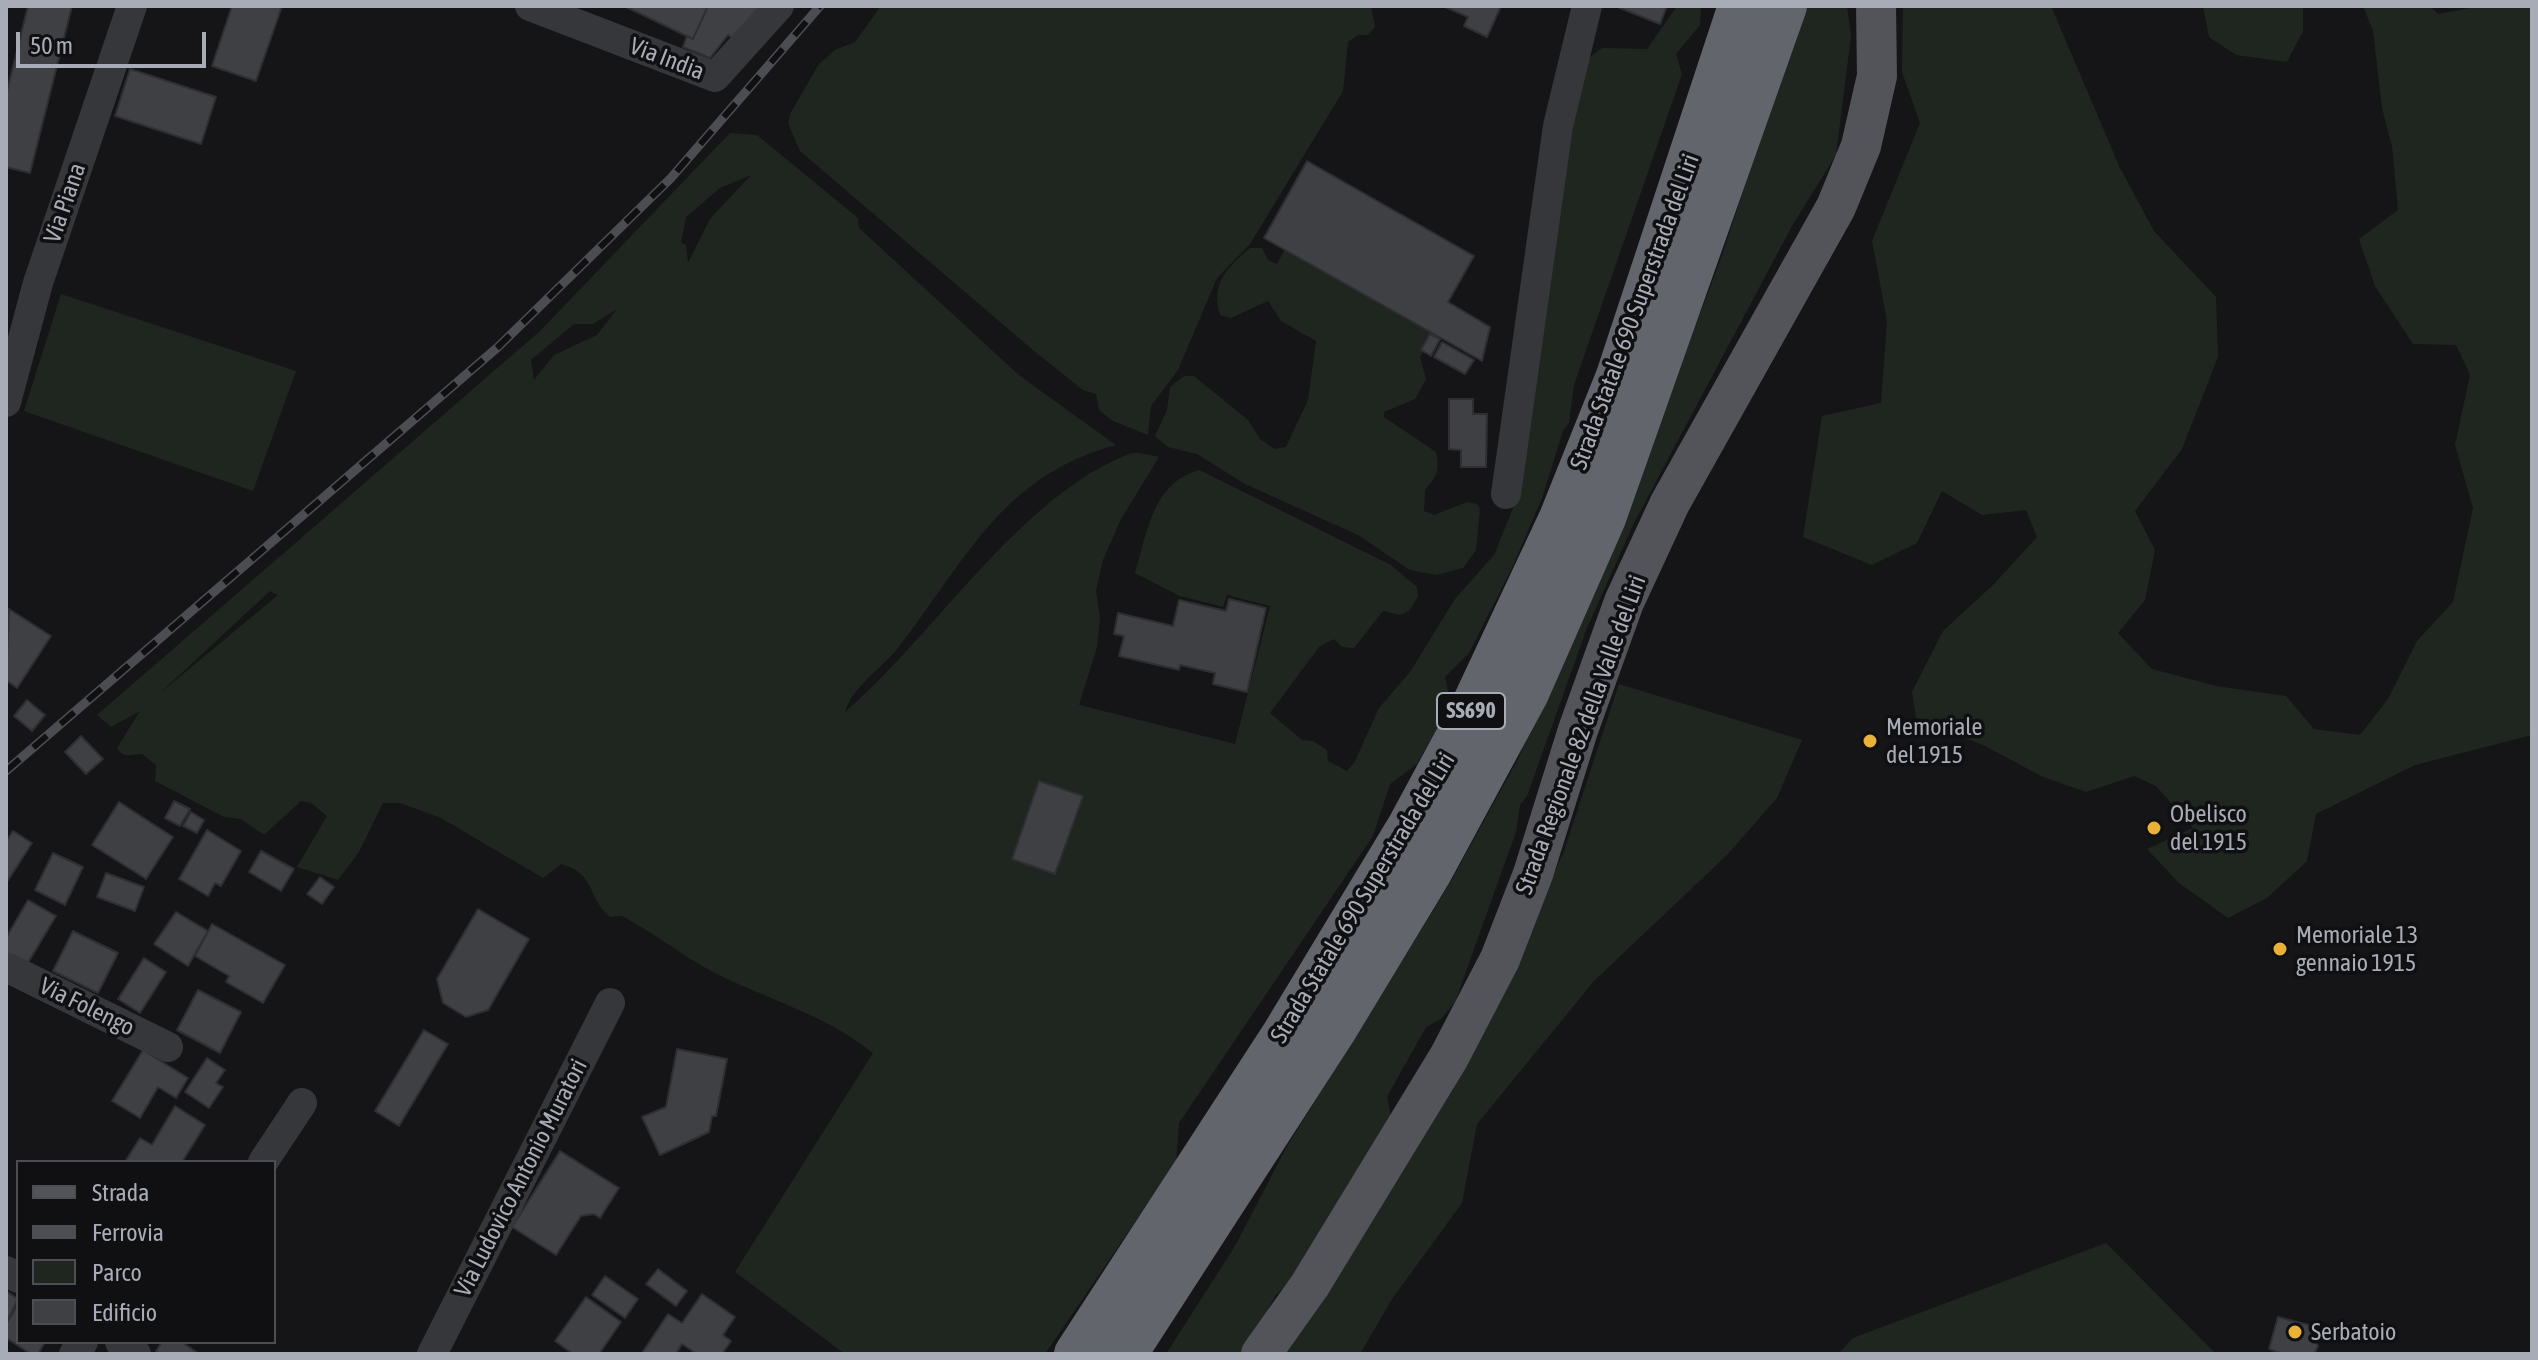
<!DOCTYPE html>
<html>
<head>
<meta charset="utf-8">
<style>
	body { margin:0 }
	#map { position:relative; width:2538px; height:1360px; overflow:hidden; background:#151517; font-family:"Asap Condensed",sans-serif }
	canvas { display:block }
	.frame { position:absolute; inset:0; border:8px solid #a7acb6; pointer-events:none }
	.legend { position:absolute; left:16px; top:1160px; width:260px; height:184px; box-sizing:border-box; background:#101012; border:2px solid #4c4e54; margin:0; padding:10px 14px; list-style:none; font-size:24px; color:#a7acb6 }
	.legend li { display:flex; align-items:center; gap:16px; height:40px }
	.legend b { width:40px; border:2px solid #4c4e54 }
	.scale { position:absolute; left:16px; top:32px; width:190px; height:36px; box-sizing:border-box; border:4px solid #a7acb6; border-top:0; padding-left:10px; font-size:24px; line-height:28px; white-space:nowrap; color:#a7acb6; -webkit-text-stroke:6px #101012; paint-order:stroke }
</style>
</head>
<body>
<div id="map">
<canvas width="2538" height="1360"></canvas>
<div class="frame"></div>
<ul class="legend">
<li><b style="height:10px;background:#52545a"></b>Strada</li>
<li><b style="height:10px;background:#4b4d52"></b>Ferrovia</li>
<li><b style="height:22px;background:#1f2620"></b>Parco</li>
<li><b style="height:22px;background:#3f4044"></b>Edificio</li>
</ul>
<div class="scale">50 m</div>
</div>
<script>
const ctx = document.querySelector('canvas').getContext('2d');
ctx.lineJoin = 'round';
function fill(path, color) {
  ctx.fillStyle = color;
  ctx.fill(path, 'evenodd');
}
function trace(path, color, width, dash) {
  ctx.strokeStyle = color;
  ctx.lineWidth = width;
  ctx.lineCap = dash ? 'butt' : 'round';
  ctx.setLineDash(dash || []);
  ctx.stroke(path);
}
function write(font, color, halo, rows, align = 'center') {
  ctx.font = font + ' "Asap Condensed",sans-serif';
  ctx.lineWidth = 7;
  ctx.setLineDash([]);
  ctx.textBaseline = 'middle';
  ctx.strokeStyle = halo;
  ctx.fillStyle = color;
  for (const [text, x, y, turn = 0] of rows) {
    ctx.save();
    ctx.translate(x, y);
    ctx.rotate((+turn || 0) * Math.PI / 180);
    ctx.textAlign = isNaN(turn) ? turn : align;
    if (halo) ctx.strokeText(text, 0, 0);
    ctx.fillText(text, 0, 0);
    ctx.restore();
  }
}
const green = new Path2D(`
	M881 6H1371L1375 27 1368 35H1358L1348 42 1343 91 1250 244 1217 278 1178 370 1151 406 1148 435 1113 421 1099 410 1096 394 1083 390 1034 351 800 151 788 123 791 112 819 64 835 50 855 42Z
	M1677 6H1701L1700 25 1676 54 1682 74 1574 385 1569 423 1563 431 1542 498 1512 568 1469 653 1445 677 1451 704 1417 764 1390 784 1373 836 1179 1123 1176 1162 1045 1354H845L735 1272 873 1053C826 1015 769 1000 715 973 682 956 655 933 622 916L610 917C588 900 596 873 561 864L543 878 441 818 400 803H383L359 852 338 880 297 867 327 816 311 803 301 801 264 835 241 819 224 817 155 781 156 765 142 754C131 754 124 759 117 748L140 711 111 727 97 715 540 331 730 133 757 135 858 218 859 228 1020 376 1116 445C1001 476 966 561 898 648 881 669 853 686 845 712 934 636 1020 496 1129 454 1137 451 1151 455 1159 457L1121 519 1103 560 1096 591 1100 618 1097 647 1079 705 1235 744 1270 606 1227 595 1223 607 1180 596 1135 573C1148 531 1152 484 1199 470L1391 565 1417 587 1418 597 1409 611 1400 615 1383 611 1354 648 1342 647 1334 639 1319 647 1270 713 1302 740 1313 741 1327 750 1328 761 1347 771 1354 763 1379 708 1410 672 1455 599 1494 555 1522 486 1548 262 1585 61 1602 48 1647 49ZM751 175 710 219 688 263 686 245 681 243 686 217 720 188ZM617 309 597 335 554 355 534 380 531 360 574 324H593ZM270 591 278 595 159 694ZM1039 781 1083 796 1056 874 1012 858Z
	M1803 6H1847L1851 36 1836 155 1792 226 1634 523 1587 628 1527 796 1520 805 1516 832 1455 1002 1441 1019 1426 1027 1387 1097 1392 1121 1291 1280 1275 1296 1245 1354H1166L1235 1246 1286 1148 1447 888 1518 759 1632 494 1723 253Z
	M1903 6H2051L2120 168 2154 231 2216 297 2218 357 2182 449 2135 511 2155 550 2145 600 2118 633 2152 669 2216 686 2286 696 2314 729 2360 735 2388 699 2417 641 2453 602 2473 508 2455 445 2470 375 2456 345 2413 344 2375 286 2359 239 2398 210 2392 146 2382 108 2373 31 2363 6H2430L2438 14 2481 6H2532V735L2415 765 2316 814 2307 861 2267 898 2228 918 2179 883 2147 849 2193 828 2156 786 2134 776 2086 792 2041 776 1985 746 1916 718 1912 692 1943 631 1994 584 2037 537 2026 510 1982 515 1942 491 1917 543 1872 565 1803 537 1822 416 1881 403 1887 321 1872 241 1920 123 1902 72Z
	M2203 6H2303V31L2287 62 2236 55 2209 37Z
	M1250 248H1262L1268 260 1277 264 1285 249 1366 296 1431 327 1429 343 1420 357 1426 379 1415 399 1384 412V417L1436 452C1440 472 1437 476 1425 490L1424 511 1434 515 1467 502 1477 504 1480 509 1476 550 1463 568 1437 575 1410 570 1358 535 1245 484 1197 454 1168 447 1155 436 1167 410 1170 387 1184 376H1194L1248 420 1260 439 1274 449 1286 447 1308 400 1316 341 1281 321 1268 301 1231 318 1220 315C1211 283 1226 269 1250 248Z
	M61 294 296 371 253 491 24 411Z
	M1619 684 1802 740 1777 798 1728 854 1594 981 1477 1124 1462 1203 1392 1299 1360 1354H1284L1482 1033 1564 851Z
	M2106 1243 2216 1354H1838L1853 1338Z`);
const building = new Path2D(`
	M28 6H72L30 173 6 167V95Z
	M232 6H282L256 81 212 66Z
	M624 6H708L693 39Z
	M708 6 760 7 734 39 728 35 710 58 683 47 687 36 693 39Z
	M1443 6H1501L1487 37 1464 26 1468 17Z
	M1615 6H1667L1660 24Z
	M130 69 216 97 201 144 115 116Z
	M1307 161 1474 256 1448 302 1490 327 1482 361 1264 238Z
	M1430 334 1440 339 1431 356 1421 350Z
	M1442 342 1474 360 1465 374 1434 357Z
	M1449 399H1473V414H1487L1486 467H1461V450L1449 449Z
	M1229 599 1266 608 1247 692 1213 684 1215 673 1180 665 1179 670 1119 656 1124 636 1114 634 1118 613 1173 626 1179 600 1226 611Z
	M9 609 51 636 17 688 6 680Z
	M27 700 45 715 32 731 14 716Z
	M81 736 103 759 86 774 65 752Z
	M1039 781 1083 796 1055 874 1012 859Z
	M174 801 190 809 180 826 165 818Z
	M119 802 173 837 146 879 92 845Z
	M191 812 204 820 197 833 183 826Z
	M207 830 241 851 221 886 215 883 208 896 179 879Z
	M13 831 32 843 7 882 6 841Z
	M261 851 294 869 281 891 249 872Z
	M53 853 83 867 65 905 35 890Z
	M106 873 144 887 135 911 97 897Z
	M320 877 334 887 322 904 307 894Z
	M28 900 56 916 26 966 6 954V938Z
	M478 909 529 939 488 1010 466 1017 443 1003 437 979Z
	M176 912 208 931 188 966 154 944Z
	M212 924 285 965 263 1003 226 982 229 976 195 956Z
	M73 931 118 953 98 993 53 971Z
	M144 958 166 972 140 1013 118 999Z
	M198 990 241 1012 220 1053 177 1030Z
	M424 1030 448 1044 399 1126 375 1111Z
	M677 1049 727 1059 716 1116H712L709 1132 660 1155 642 1117 666 1107Z
	M143 1050 188 1078 176 1098 158 1087 140 1118 112 1101Z
	M207 1058 225 1070 216 1083 223 1087 209 1108 185 1092Z
	M175 1106 205 1125 182 1162H125L140 1138 152 1145Z
	M560 1151 619 1188 600 1218 594 1214 581 1216 556 1255 512 1227Z
	M658 1269 687 1291 676 1306 646 1284Z
	M605 1276 638 1299 625 1318 592 1295Z
	M6 1291 18 1299 6 1324Z
	M702 1294 735 1317 723 1335 731 1341 722 1354H697L682 1344 676 1354 642 1353 668 1314 682 1323Z
	M586 1297 621 1322 599 1354H573L555 1341Z
	M18 1305V1342H45L38 1354H31L6 1338V1324Z
	M2278 1317 2317 1327 2314 1338 2318 1346 2314 1354H2284L2269 1349Z
	M162 1342H182L199 1354H160L156 1351Z`);
const minor = new Path2D(`
	M530 6 715 77 779 6
	M6 402 38 283 132 6
	M1506 494 1558 126 1587 6
	M6 967 168 1047
	M263 1162 302 1103
	M6 1271 18 1278
	M120 1342 136 1354
	M74 1354 83 1342
	M432 1354 610 1003`);
const major = new Path2D(`
	M1261 1354 1310 1285 1449 1057 1500 959 1533 874 1578 730 1624 602 1670 503 1836 207 1861 146 1877 76 1876 6`);
const highway = new Path2D(`
	M1076 1354 1282 1037 1410 825 1464 725 1561 518 1618 376 1740 6
	M1125 1354 1335 1029 1430 872 1527 693 1604 518 1785 6`);
const rail = new Path2D(`
	M6 771 498 347 671 178 820 6`);
const markers = [
	[1870,741,8,"#eab139"],
	[2154,828,8,"#eab139"],
	[2280,949,8,"#eab139"],
	[2295,1332,8,"#eab139"]
];
const shields = [
	[1471,711,68]
];
const shieldNames = [
	["SS690",1471,711]
];
const streetNames = [
	["Via India",667,59,21],
	["Via Piana",65,203,-71],
	["Strada Statale 690 Superstrada del Liri",1635,312,-70],
	["Strada Regionale 82 della Valle del Liri",1581,735,-70],
	["Strada Statale 690 Superstrada del Liri",1363,898,-59],
	["Via Folengo",87,1007,26],
	["Via Ludovico Antonio Muratori",521,1178,-63]
];
const poiNames = [
	["Memoriale",1886,727],
	["del 1915",1886,755],
	["Obelisco",2170,814],
	["del 1915",2170,842],
	["Memoriale 13",2296,935],
	["gennaio 1915",2296,963],
	["Serbatoio",2311,1332]
];
fill(green, '#1f2620');
fill(building, '#3f4044');
trace(building, '#2f2f33', 2);
trace(minor, '#36373b', 30);
trace(major, '#52545a', 40);
trace(highway, '#62656c', 44);
trace(rail, '#4b4d52', 9);
trace(rail, '#101012', 6, [18]);
for (const [x, y, r, color] of markers) {
  const dot = new Path2D();
  dot.arc(x, y, r, 0, 2 * Math.PI);
  ctx.fillStyle = color;
  ctx.fill(dot);
  trace(dot, '#101012', 3);
}
for (const [x, y, w] of shields) {
  const box = new Path2D();
  box.roundRect(x - w / 2, y - 18, w, 36, 6);
  ctx.fillStyle = '#101012';
  ctx.fill(box);
  trace(box, '#a7acb6', 2);
}
write('bold 22px', '#a7acb6', null, shieldNames);
write('24px', '#a7acb6', '#101012', streetNames);
write('24px', '#a7acb6', '#101012', poiNames, 'left');
</script>
</body>
</html>
